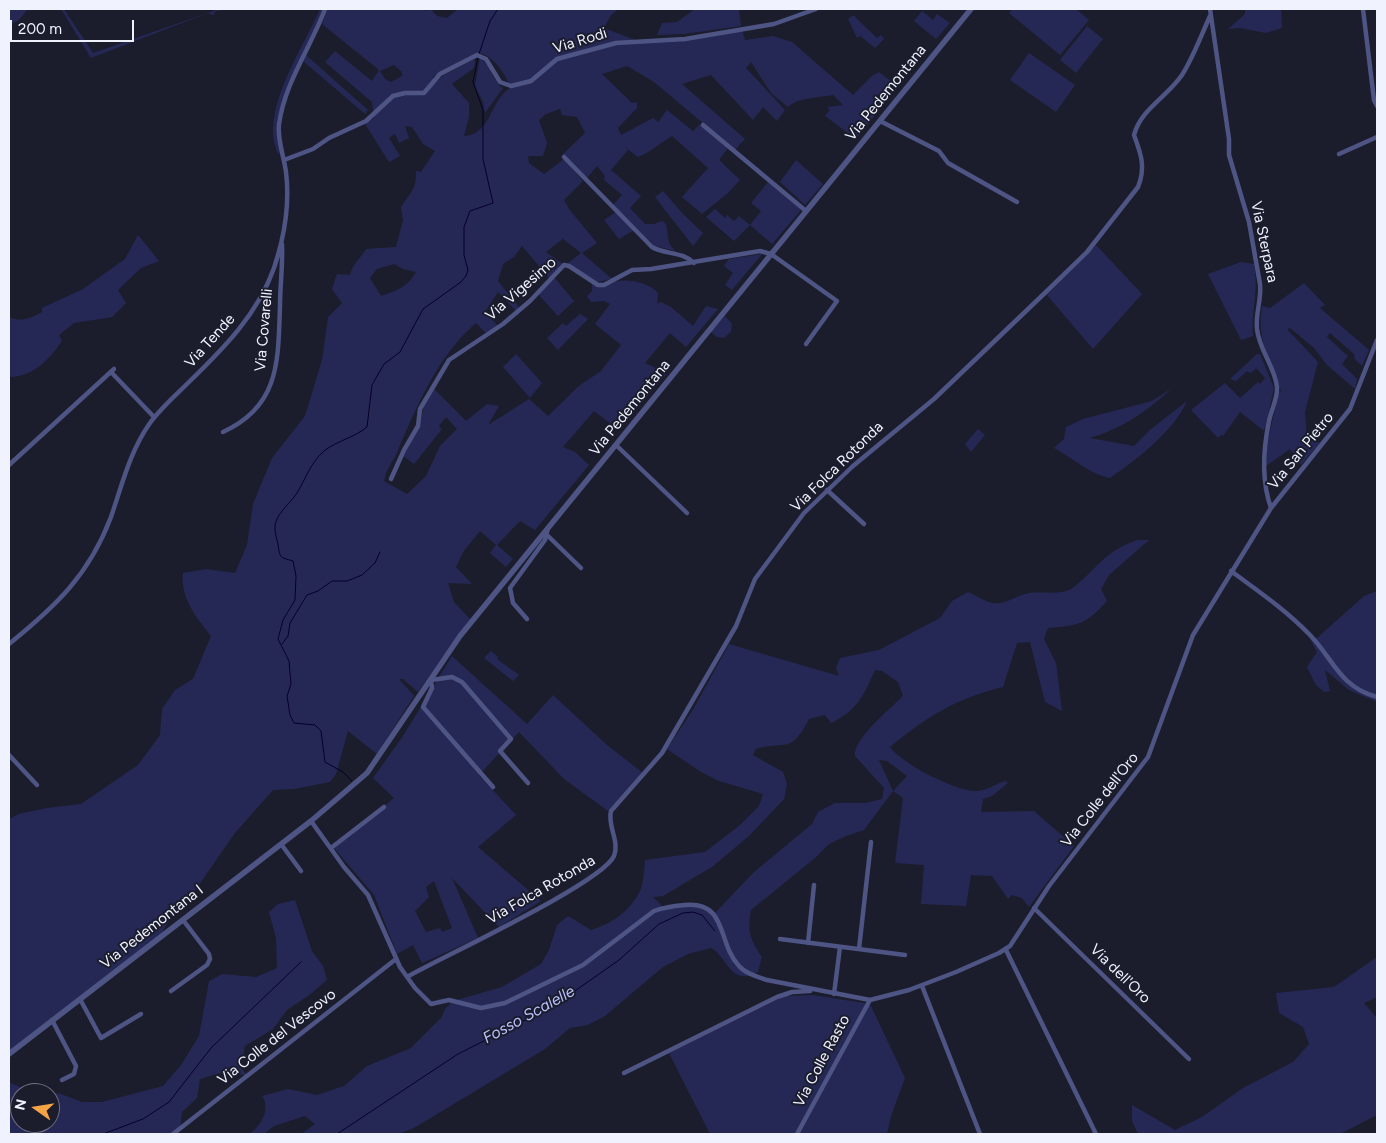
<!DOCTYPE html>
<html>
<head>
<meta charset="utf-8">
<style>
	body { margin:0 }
	#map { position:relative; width:1386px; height:1143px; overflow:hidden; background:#1b1d2d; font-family:Figtree,sans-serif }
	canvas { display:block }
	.frame { position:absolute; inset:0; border:10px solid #f0f2fe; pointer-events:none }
	.north { position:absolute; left:10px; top:1083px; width:50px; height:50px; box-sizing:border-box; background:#1b1d2d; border:1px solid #707281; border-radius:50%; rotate:283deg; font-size:14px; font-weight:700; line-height:20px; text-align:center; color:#f0f2fe }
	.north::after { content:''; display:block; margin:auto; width:18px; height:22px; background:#f4a443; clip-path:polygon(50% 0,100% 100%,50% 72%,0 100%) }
	.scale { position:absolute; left:10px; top:20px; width:124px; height:22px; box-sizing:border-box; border:2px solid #f0f2fe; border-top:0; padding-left:6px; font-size:15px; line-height:18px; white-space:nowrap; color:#f0f2fe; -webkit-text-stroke:4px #1b1d2d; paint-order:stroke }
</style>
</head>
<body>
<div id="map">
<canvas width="1386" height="1143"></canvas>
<div class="frame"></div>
<div class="north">N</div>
<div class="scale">200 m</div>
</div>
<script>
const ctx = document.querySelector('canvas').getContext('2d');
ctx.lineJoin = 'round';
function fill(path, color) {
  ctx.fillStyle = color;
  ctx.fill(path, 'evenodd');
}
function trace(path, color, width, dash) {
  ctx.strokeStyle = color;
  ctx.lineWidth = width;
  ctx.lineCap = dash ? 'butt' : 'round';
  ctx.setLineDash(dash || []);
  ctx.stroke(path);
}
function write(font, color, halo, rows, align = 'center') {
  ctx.font = font + ' Figtree,sans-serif';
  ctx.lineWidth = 4;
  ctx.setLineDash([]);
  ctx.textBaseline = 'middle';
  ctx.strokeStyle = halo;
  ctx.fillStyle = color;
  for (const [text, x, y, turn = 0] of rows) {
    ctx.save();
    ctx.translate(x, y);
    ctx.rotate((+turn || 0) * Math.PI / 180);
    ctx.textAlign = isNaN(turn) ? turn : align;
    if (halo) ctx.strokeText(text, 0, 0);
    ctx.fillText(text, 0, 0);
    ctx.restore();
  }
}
const green = new Path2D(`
	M9 9H28L18 21 9 24Z
	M61 9H64L93 53 219 9H225L216 11 213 15 208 13 91 58Z
	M320 9H323C308 45 289 79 278 117 274 130 283 145 279 155 257 114 304 47 320 9Z
	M327 9H423L426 11 431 9 437 16 447 18 458 9H618L611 15 604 28 635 40 685 39 742 29 745 40 773 36 792 42 853 95 872 76 879 72 898 87 856 139 825 116 830 110 827 107 843 105 833 95C818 98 798 97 788 107L771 93 751 62 746 68 785 110 777 121 763 107 753 120 711 75 682 84 745 139 735 150 654 82 627 66 602 74 632 103 637 102V108L618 128 621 135 653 118 658 122 667 110 693 131 700 124 728 148 719 160 740 180 728 193 702 214 682 197 708 168 672 136 645 154 638 157 622 145 628 150 611 170 641 196 630 208 645 224H654L662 221 666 224 669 243 675 251 655 246 613 205 622 195 604 180 605 176 597 166 587 178 563 154 585 133 577 117 562 115 560 109 546 114 539 120 547 143 543 156H528L529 163 544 174 564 159 583 181 564 200 569 209 597 243 582 253 612 279 598 282 570 265 568 263 581 253 563 239 565 237 546 252 563 264 549 278 522 246 514 257 503 264 498 281 519 307 516 311 498 292 485 312 498 326 486 333 476 323C437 357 418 404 398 450 394 461 386 468 384 481L407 494 426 476 440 446 457 429 446 417 439 426 442 429 414 464 403 456 419 428 424 406 434 389 466 421 487 404 499 406 488 425 529 399 548 416 580 385 601 371 621 345 595 324 610 304 604 301 591 302 587 296 592 291V284C602 288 608 282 619 281 631 279 651 284 658 293L657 304 661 302 671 307 693 326 706 306 718 309 686 347 670 333 645 363 667 373 619 430 594 411 563 447 575 452 589 465 535 530 520 521 497 545 513 559 506 567 490 553 496 545 480 531 463 552 456 567 472 584 448 583 454 602 473 622 457 636 418 692 403 679H399L414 696 377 754 348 731 336 774 330 782 294 789 273 790 235 833 196 889 174 913 158 939 9 1054V819L19 814 47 808 81 804 138 765 160 735 162 709 175 690 193 679 211 636C196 617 180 598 183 573L206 569 235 573 247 545 253 504 272 458 305 416 322 360 328 317 342 303 332 289 337 274 350 275C353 263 361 258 366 249L396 247 403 220 401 207C410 193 417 189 416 171L421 172 435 151 423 144 412 127 405 126 409 138 399 143 395 134 389 138 400 156 389 162 365 124 374 118 372 102 325 62 335 51 372 81 379 70 322 24ZM478 53C491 53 508 76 510 88 490 100 491 135 464 136L469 117V103L452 84 474 68 475 61 474 59 444 75 433 84V77ZM394 65 402 72V76L391 82 385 79 380 71ZM394 264 403 269 416 272C409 286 396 291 381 296L370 278 377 269Z
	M695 9H739L741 26 684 34 657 35 662 23 677 22Z
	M1013 9H1076L1089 20 1060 55 1009 13Z
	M1245 9H1281L1282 28 1266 33 1240 28 1228 29 1245 14Z
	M922 11 933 20 937 14 950 23 936 39 914 21Z
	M853 15 877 38 881 35 884 39 875 48 860 36 857 38 848 19Z
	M1087 26 1103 39 1076 73 1060 60Z
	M1029 53 1075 85 1056 112 1010 80Z
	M306 55 368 110 365 114 303 61Z
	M480 58C491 66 492 81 503 88L485 113 483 102 475 86Z
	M796 160 823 184 805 205 780 182Z
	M769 181 801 210 772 244 750 225 734 241 706 217 715 209 725 218 727 215 734 221 739 216 750 225 761 211 751 203Z
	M663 191 683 214 703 233 693 246 655 197Z
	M616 212 634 230 619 239 604 220Z
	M138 235 159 261 141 268 118 290 126 303 112 317 74 323 59 335 62 341C49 360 33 377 9 377V317C20 323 31 318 42 312V308L83 289 125 259Z
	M1096 245 1142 294 1093 349 1047 295Z
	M762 254 732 290 725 285 733 273 724 266 729 259Z
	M1241 262 1254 264C1259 292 1251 310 1253 336L1241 340 1208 274Z
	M554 277 574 301 558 316 538 294Z
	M1304 283 1325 305 1320 308 1369 350 1362 366 1354 358 1355 355 1330 333 1327 337 1348 356 1342 364 1357 379 1355 389 1327 365 1314 348 1290 328 1287 329 1318 362 1305 412 1307 439 1320 443 1301 465 1290 449 1266 466 1267 444 1279 392 1281 391C1270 364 1256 336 1262 306L1270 308Z
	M580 314 588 319 558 350 547 338 563 323 566 326Z
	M725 316 732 324 731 332 724 338 717 337 711 332Z
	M516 354 542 383 530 398 503 367Z
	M1257 354H1260L1274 388 1265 429 1263 430 1240 412 1223 436 1221 435 1218 438 1191 410 1225 383 1240 398 1258 382 1260 384 1265 378 1256 368 1251 373 1247 371 1236 381 1230 379Z
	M1171 389C1146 412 1123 428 1090 438L1134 446 1151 429 1187 401C1174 431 1136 460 1110 478 1089 474 1073 458 1054 448L1064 439 1066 427 1083 419 1152 401Z
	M978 429 985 435 971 452 965 444Z
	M1138 540H1149L1109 575 1101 589 1107 601C1085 625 1080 625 1048 628L1044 639 1056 663 1062 711 1045 702 1030 642 1017 643 1003 687C955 699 928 716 890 747 902 764 955 791 976 791 987 791 995 784 1005 781L1008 783 992 796 983 799 981 812 1034 811 1074 846 1029 907 1022 898 1012 895 1008 899 992 876 971 875 966 906 921 904 924 865 895 863 903 798 893 791 864 830 846 836 829 844 815 858 751 910C747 932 750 939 762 957L758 972C730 987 728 957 711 948L688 954 663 967 605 1016 588 1025 570 1028 545 1049 414 1128 398 1134H301L315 1124 305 1116 274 1126 264 1134H249C261 1127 271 1108 262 1096L288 1089 317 1095 344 1086 367 1066 411 1048 441 1018 445 1009 453 1001 502 987 541 964 549 950 557 925 568 916 591 930C613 923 629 912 640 891 644 883 644 869 645 860L705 852 740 825 759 806 763 794 719 781 701 772 667 749 694 708 729 644 839 676 836 668 840 658 879 650 940 618 952 601 968 592C975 595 985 602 993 603 1006 605 1017 595 1029 593 1042 591 1063 596 1074 587 1099 567 1104 551 1138 540ZM875 670 882 671 898 682 903 696C890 709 853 739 855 756L884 788 882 799 866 803H835L818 812 812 824 754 872 714 914 696 904 663 907 653 897 663 896 712 867 749 836 784 799 787 784 783 772 753 755 756 749C788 740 790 755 809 719L825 715 831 723C857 711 864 695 875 670ZM879 760 887 761 907 776 893 791Z
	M1377 591V702L1349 690 1325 670 1330 691 1324 692 1316 685 1307 667 1317 652 1310 639 1317 638 1364 596Z
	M491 651 498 657 497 659 519 675 513 681 484 658Z
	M452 656 527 724 553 695 607 745 643 773 608 811 564 779 519 732 479 775 516 815 478 847 541 901 499 927 452 878 478 938 422 963 413 945 397 954 374 895 334 848 394 798 373 778 403 736ZM434 881 452 928 442 932 440 928 426 932 415 911 429 897 426 887Z
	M295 900 312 951 323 966 327 980 308 996 287 1010 273 1029 245 1046 241 1068 247 1075 220 1073 200 1079 197 1098 182 1112 180 1130 173 1134H9V1082L22 1088 61 1094 82 1102H102L163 1086 181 1065 199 1036 209 981 222 974 256 977 277 968 276 938 269 912 278 904ZM20 1093H50V1123H20Z
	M1377 957V997L1364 1003 1377 1018V1115L1340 1134H1138L1132 1121V1105L1175 1130 1202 1117 1243 1088 1293 1062 1309 1044 1303 1027 1279 1013 1276 993 1334 987Z
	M813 995 864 1003 871 1006 905 1078 891 1116 887 1134H710L669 1053 784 996Z`);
const stream = new Path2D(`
	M479 54 490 21 498 9
	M282 644 288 636 290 623 307 595 318 591 332 581H347L362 575 375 563 380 552
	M352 781 343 772 325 762 321 731 315 725 294 723 290 715 287 696 291 684 289 661 278 639 283 620 295 600 296 576 293 561C280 557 280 559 278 544 277 539 275 534 275 529 274 515 290 504 297 493 305 480 311 462 324 451 338 440 352 439 367 427L372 385 384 364 400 352 423 309 461 282 466 276 468 270 464 255V227L470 211 493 203 483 159V110L473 82 478 57
	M103 1134 143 1119 169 1102 211 1048 301 962
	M337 1134 458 1054 555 1005 619 960 659 924 683 913 693 912 702 915 715 931`);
const minor = new Path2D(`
	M1210 9 1229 139V155L1249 222 1260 284C1262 299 1255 314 1257 329 1259 350 1275 367 1277 387 1278 398 1271 410 1269 421 1263 450 1261 480 1271 508
	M1363 9 1374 100 1377 106
	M880 121 939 151 948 163 1017 202
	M703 125 806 211
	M1339 154 1377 137
	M564 157 652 247C665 255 682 251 694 263
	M284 160 313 149 329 138 366 121 393 96 405 93H424L440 74 477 55 486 59 500 82 511 86 531 81 557 59 616 43 685 39 774 24 816 9
	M111 372 154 417
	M223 432C280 406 278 361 280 306 280 285 283 265 282 244
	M616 445 687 513
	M9 465 114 369
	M391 479 404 450 418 426 420 409 449 360 503 324 530 301 564 265 569 266 598 285H604L632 270 651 269 760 251 771 254 837 301 806 344
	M827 490 864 524
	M547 535 581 568
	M1231 571C1258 591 1286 610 1309 634 1333 658 1339 687 1377 697
	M527 619 513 603 510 588 545 540 548 528
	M9 644C56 606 89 575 111 517 122 485 130 451 150 423 161 408 176 395 189 382 223 349 258 314 274 268 284 238 290 204 286 172 284 157 277 139 279 124 285 82 311 47 325 9
	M9 755 37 785
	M493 787 423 707 432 688 431 680 452 677 462 682 511 739 500 751 528 783
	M311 821 344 867 368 895 400 967 415 988 431 1004 449 1000 481 1008 505 1003 583 965 654 911C664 907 674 906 685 905 728 901 717 943 739 966 746 974 758 977 767 980L870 1000 909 990 956 972 999 953 1010 946 1049 886 1148 757 1193 635 1271 508 1350 409 1377 340
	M281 844 301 871
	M331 848 384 807
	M1034 908 1189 1059
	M780 939 905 955
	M808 943 814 885
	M859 949 871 842
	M1006 950 1096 1134
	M407 977C442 957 602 883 614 856 620 841 607 826 611 811L662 753 736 626 755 579 804 513 853 466 934 399 1049 289 1087 252 1138 187C1146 167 1141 154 1134 135 1141 109 1167 97 1182 75 1193 58 1201 36 1210 16
	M922 986 980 1134
	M171 991 207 965 210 959 209 954 183 920
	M834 994 840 947
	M80 999 101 1038 141 1014
	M52 1020 76 1066 74 1074 62 1080
	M624 1073 777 997 792 992 810 991
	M173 1134 396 959
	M797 1134 870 1000`);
const tertiary = new Path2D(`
	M9 1054 311 821 367 773 460 636 971 9`);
const streetNames = [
	["Via Rodi",580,41,-17],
	["Via Pedemontana",886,93,-51],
	["Via Sterpara",1264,242,78],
	["Via Vigesimo",521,289,-41],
	["Via Covarelli",264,330,-85],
	["Via Tende",210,341,-48],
	["Via Pedemontana",630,408,-51],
	["Via San Pietro",1301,451,-51],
	["Via Folca Rotonda",837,467,-44],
	["Via Colle dell'Oro",1100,800,-52],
	["Via Folca Rotonda",541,890,-30],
	["Via Pedemontana I",152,927,-38],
	["Via dell'Oro",1120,974,44],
	["Via Colle del Vescovo",277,1037,-38],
	["Via Colle Rasto",822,1061,-62]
];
const waterNames = [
	["Fosso Scalelle",529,1015,-29]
];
fill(green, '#252854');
trace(stream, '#050029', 1);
trace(minor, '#4e5484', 4.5);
trace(tertiary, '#4e5484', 5.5);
write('15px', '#f0f2fe', '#1b1d2d', streetNames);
write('italic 16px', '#b9c2fe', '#1b1d2d', waterNames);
</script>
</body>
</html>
